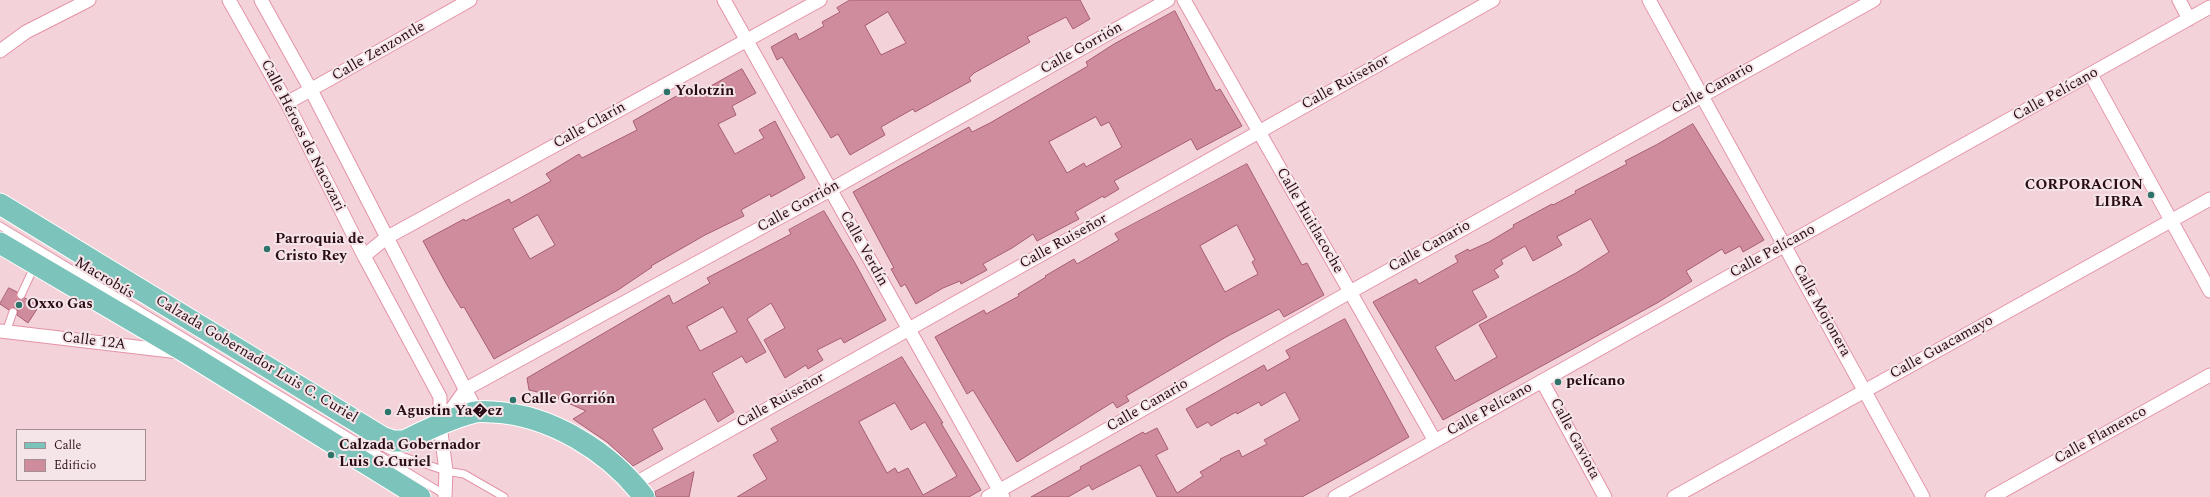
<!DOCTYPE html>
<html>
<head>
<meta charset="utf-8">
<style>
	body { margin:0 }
	#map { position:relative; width:2210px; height:497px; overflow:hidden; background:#f4d2d9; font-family:Spectral,serif }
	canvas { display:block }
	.legend { position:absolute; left:16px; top:429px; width:130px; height:52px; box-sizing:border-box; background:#f5e4e8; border:1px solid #a38e94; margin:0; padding:5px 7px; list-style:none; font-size:12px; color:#290c15 }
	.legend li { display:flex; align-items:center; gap:8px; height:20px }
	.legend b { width:20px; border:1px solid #a38e94 }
</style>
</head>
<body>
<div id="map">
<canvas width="2210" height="497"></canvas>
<ul class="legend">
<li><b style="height:5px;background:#7cc4bb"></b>Calle</li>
<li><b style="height:11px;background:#ce8c9d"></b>Edificio</li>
</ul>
</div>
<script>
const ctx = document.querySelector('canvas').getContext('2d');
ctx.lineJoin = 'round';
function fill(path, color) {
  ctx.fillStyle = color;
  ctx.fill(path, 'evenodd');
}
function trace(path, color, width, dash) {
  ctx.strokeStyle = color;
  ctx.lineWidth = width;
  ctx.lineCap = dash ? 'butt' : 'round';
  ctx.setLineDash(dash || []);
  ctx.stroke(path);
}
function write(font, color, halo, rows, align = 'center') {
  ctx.font = font + ' Spectral,serif';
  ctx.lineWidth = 4;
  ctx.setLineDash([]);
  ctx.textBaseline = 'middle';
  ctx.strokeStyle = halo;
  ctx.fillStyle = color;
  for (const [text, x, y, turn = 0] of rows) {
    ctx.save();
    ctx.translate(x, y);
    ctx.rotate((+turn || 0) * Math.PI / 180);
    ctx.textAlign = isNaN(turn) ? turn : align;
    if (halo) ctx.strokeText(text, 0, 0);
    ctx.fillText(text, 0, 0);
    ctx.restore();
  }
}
const building = new Path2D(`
	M850 0H1080L1090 19 1073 29 1066 17 1027 37 1030 42 974 73 969 78 971 81 915 112 913 109 881 127 885 135 850 155 838 134 831 138 782 57 777 60 771 47 796 33 799 40 824 26 822 22 840 12 837 8ZM888 12 906 43 881 55 865 26Z
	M1175 11 1216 91 1220 89 1242 126 1197 150 1191 139 1114 181 1119 189 1104 198 1103 196 1075 212 1079 219 1037 241 1033 234 1012 248 983 264 987 270 961 284 960 281 943 288 916 304 905 284 901 287 891 269 894 268 853 192 969 127 972 132 990 123 1088 66 1086 62 1114 44ZM1096 117 1101 126 1109 122 1122 147 1086 167 1084 163 1067 173 1049 142Z
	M742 69 756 93 732 106 736 115 718 124 735 154 764 138 759 130 775 121 805 178 771 197 770 194 741 210 744 216 705 235 651 266 652 267 618 290 494 359 464 307 461 308 447 285 423 241 464 219 465 221 509 199 511 203 551 181 546 174 579 154 582 158 637 130 633 121 697 84 701 91ZM538 215 555 245 530 259 513 229Z
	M1693 124 1764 240 1743 252 1740 246 1725 254 1722 249 1686 271 1692 281 1657 303 1443 420 1373 302 1416 279 1419 284 1458 262 1455 256 1468 249 1469 251 1489 242 1514 227 1513 225 1552 204 1553 205 1576 193 1575 191 1627 164 1625 161 1656 145ZM1591 219 1609 252 1576 273 1479 325 1497 357 1455 381 1435 347 1487 317 1472 291 1499 277 1494 270 1503 264 1501 260 1525 246 1533 261 1562 245 1557 237Z
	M1247 164 1302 265 1307 263 1324 295 1284 317 1279 309 1226 337 1126 396 1129 401 1117 408 1113 402 1017 462 973 390 967 394 935 337 984 310 986 314 1019 296 1018 294 1046 277 1045 276 1074 259 1077 264 1119 240 1115 234ZM1237 225 1255 260 1252 262 1258 274 1225 292 1200 246Z
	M824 211 855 263 886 320 844 343 841 338 817 350 823 360 808 369 806 365 785 378 764 340 785 328 771 303 747 319 766 352 746 363 742 356 712 373 734 412 718 422 705 399 652 429 663 449 633 466 607 442 573 419 586 411 550 395 529 390 527 378 669 295 673 304 710 283 707 278 791 234 789 230ZM723 307 737 332 700 351 687 327Z
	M9 288 17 292 19 299 25 298 39 306 28 323 17 315 18 311 15 307 9 310 0 304Z
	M1345 319 1409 437 1369 460 1302 497H1157L1140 465 1092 490 1089 485 1068 497H1031L1081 469 1080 467 1143 432 1145 434 1157 428 1168 449 1156 455 1177 493 1203 476 1200 472 1221 460 1220 459 1239 450 1242 457 1267 444 1264 440 1300 420 1285 392 1261 406 1259 402 1237 414 1236 412 1211 426 1208 422 1197 428 1186 409 1264 365 1267 371 1290 358 1286 351Z
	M902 357 943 423H941L981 490 969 497H737L767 479 753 455 778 441 771 429ZM895 403 911 430 925 422 957 476 923 495 908 468 898 473 895 468 887 473 859 422Z
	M694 472 689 497H656L655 492Z`);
const service = new Path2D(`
	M0 226 447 496
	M21 295 35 265
	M6 332 13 312
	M383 447 401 456 446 471 464 474 504 497`);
const minor = new Path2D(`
	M229 0 287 103 364 256 440 397V425L446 471 445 497
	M261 0 311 90 477 412
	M724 0 1003 497
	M1184 0 1435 441
	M1649 0 1923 497
	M2179 0 2189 19
	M0 51 26 32 89 0
	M2091 75 2210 291
	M287 103 470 0
	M364 256 386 238 820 0
	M0 331 179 352
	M1542 381 1605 497
	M443 421 466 389 830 190 1168 0
	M634 484 1493 0
	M988 497 1350 292 1874 0
	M1335 497 2210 7
	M1674 497 2210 199
	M1992 497 2210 375`);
const primary = new Path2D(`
	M0 204 382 437 393 441H404C427 430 451 418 475 412 481 411 488 412 493 412 551 415 610 452 644 497
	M0 243 187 353 420 497`);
const markers = [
	[667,92,4,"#2e746a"],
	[2151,195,4,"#2e746a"],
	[267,249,4,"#2e746a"],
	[19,305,4,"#2e746a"],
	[1558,382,4,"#2e746a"],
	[513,400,4,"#2e746a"],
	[388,412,4,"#2e746a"],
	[331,455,4,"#2e746a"]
];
const streetNames = [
	["Calle Gorrión",1082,49,-29],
	["Calle Zenzontle",379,52,-30],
	["Calle Ruiseñor",1346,83,-29],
	["Calle Canario",1713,89,-29],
	["Calle Pelícano",2056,95,-29],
	["Calle Clarín",590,126,-29],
	["Calle Héroes de Nacozari",302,136,63],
	["Calle Gorrión",799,207,-29],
	["Calle Huitlacoche",1309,221,60],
	["Calle Ruiseñor",1064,242,-29],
	["Calle Canario",1430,247,-29],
	["Calle Verdín",863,249,61],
	["Calle Pelícano",1773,252,-29],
	["Macrobús",104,279,31],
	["Calle Mojonera",1821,311,61],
	["Calle 12A",94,342,7],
	["Calle Guacamayo",1942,348,-29],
	["Calzada Gobernador Luis C. Curiel",256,360,31],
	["Calle Ruiseñor",781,401,-29],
	["Calle Canario",1148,406,-30],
	["Calle Pelícano",1490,410,-29],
	["Calle Flamenco",2101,436,-29],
	["Calle Gaviota",1574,439,62]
];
const poiNames = [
	["Yolotzin",675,92],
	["CORPORACION",2143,186,"right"],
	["LIBRA",2143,203,"right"],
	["Parroquia de",275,240],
	["Cristo Rey",275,257],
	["Oxxo Gas",27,305],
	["pelícano",1566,382],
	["Calle Gorrión",521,400],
	["Agustin Ya�ez",396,412],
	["Calzada Gobernador",339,446],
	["Luis G.Curiel",339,463]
];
fill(building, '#ce8c9d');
trace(building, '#a75d72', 1);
trace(service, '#e393a7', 9);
trace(minor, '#e393a7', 15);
trace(primary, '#fff', 23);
trace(service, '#fff', 7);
trace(minor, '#fff', 13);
trace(primary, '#7cc4bb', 21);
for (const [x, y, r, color] of markers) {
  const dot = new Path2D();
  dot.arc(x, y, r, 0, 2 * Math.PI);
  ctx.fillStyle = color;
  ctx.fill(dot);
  trace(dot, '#f5e4e8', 1.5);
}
write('15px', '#290c15', '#f5e4e8', streetNames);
write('bold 15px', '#290c15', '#f5e4e8', poiNames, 'left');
</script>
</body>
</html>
